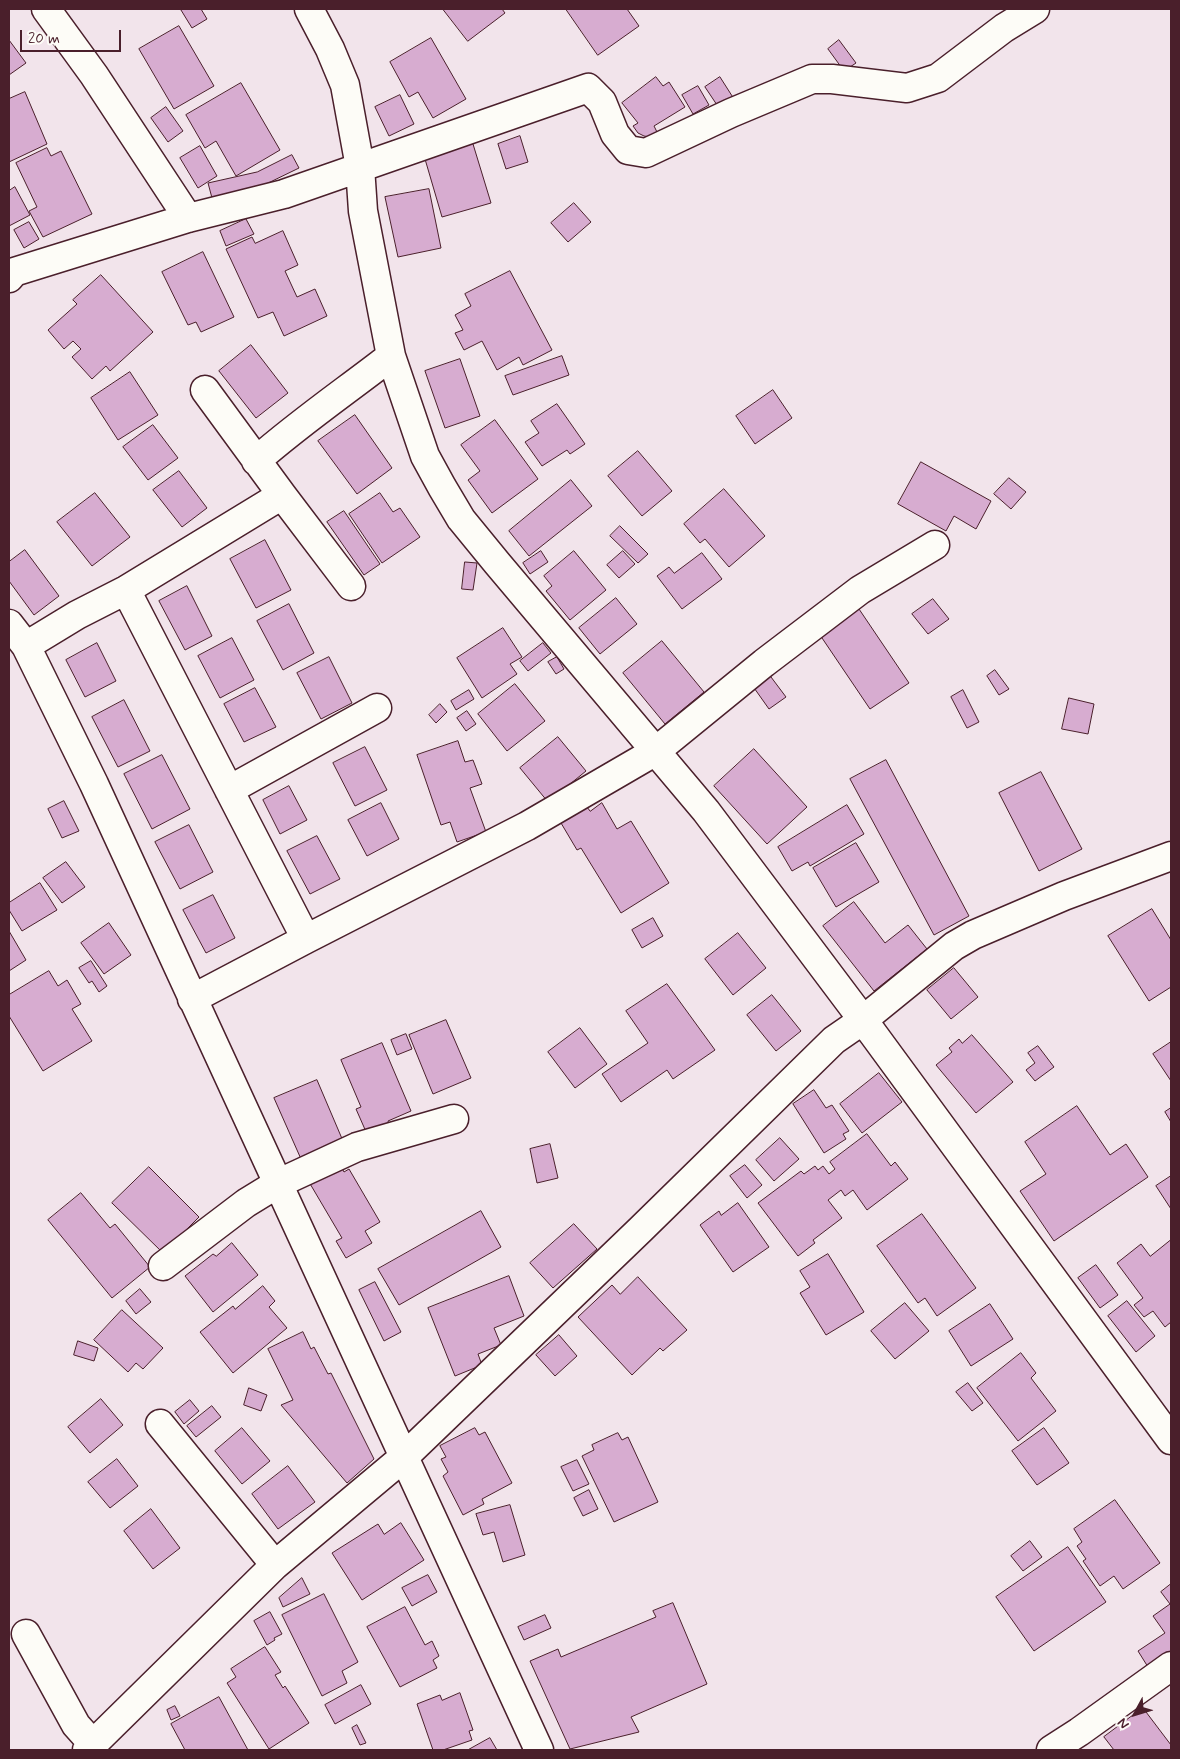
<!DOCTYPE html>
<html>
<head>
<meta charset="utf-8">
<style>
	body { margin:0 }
	#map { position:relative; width:1180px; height:1759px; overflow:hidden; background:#f2e4eb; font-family:Mynerve,sans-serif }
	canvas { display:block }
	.frame { position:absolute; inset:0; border:10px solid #4a1f2b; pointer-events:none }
	.north { position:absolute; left:1110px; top:1689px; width:50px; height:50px; -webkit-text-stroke:4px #fdfcf7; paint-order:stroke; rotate:231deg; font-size:14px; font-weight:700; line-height:20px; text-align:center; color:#4a1f2b }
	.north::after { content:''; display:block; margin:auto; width:18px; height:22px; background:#4a1f2b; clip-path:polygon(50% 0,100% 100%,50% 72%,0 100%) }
	.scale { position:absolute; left:20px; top:30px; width:101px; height:22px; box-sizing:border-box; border:2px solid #4a1f2b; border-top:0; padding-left:6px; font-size:15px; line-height:18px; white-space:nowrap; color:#4a1f2b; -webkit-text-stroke:4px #fdfcf7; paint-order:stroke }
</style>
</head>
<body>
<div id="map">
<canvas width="1180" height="1759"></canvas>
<div class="frame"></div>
<div class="north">N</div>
<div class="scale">20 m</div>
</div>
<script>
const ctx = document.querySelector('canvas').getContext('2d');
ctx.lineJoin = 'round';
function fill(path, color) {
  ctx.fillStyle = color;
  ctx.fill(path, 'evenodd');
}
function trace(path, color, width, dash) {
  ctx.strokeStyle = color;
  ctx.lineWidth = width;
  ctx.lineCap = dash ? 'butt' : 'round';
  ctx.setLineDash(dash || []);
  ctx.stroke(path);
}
const building = new Path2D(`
	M182 9H201L207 19 192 28 181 10Z
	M443 9H502L505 13 468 41Z
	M566 9H627L639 26 598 55Z
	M179 26 214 86 174 109 139 49Z
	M431 38 466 99 433 118 418 92 409 97 390 62Z
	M9 40 26 63 9 75Z
	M839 40 856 63 844 71 828 49Z
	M656 77 663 86 669 82 685 107 654 126 657 132 650 137 644 136 638 133 633 126 638 123 622 103Z
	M720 77 734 99 719 108 705 87Z
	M241 83 280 150 236 176 216 141 205 148 186 115Z
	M698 86 709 105 693 114 682 95Z
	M25 92 47 144 9 162V99Z
	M400 95 414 124 389 136 375 107Z
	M166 107 183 131 168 142 151 118Z
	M520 136 528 162 506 169 498 144Z
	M473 144 491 203 442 217 425 159Z
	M200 146 217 176 198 188 180 158Z
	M47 148 51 156 61 151 92 214 43 237 29 211 37 207 16 163Z
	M292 155 299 168 262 186 212 198 208 183 257 172Z
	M15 187 30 215 9 226V191Z
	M429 189 441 248 398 257 385 197Z
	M574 203 591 222 568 242 551 223Z
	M246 219 254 234 226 246 220 231Z
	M29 222 39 239 24 248 14 230Z
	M283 231 298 265 285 271 297 297 315 289 327 316 284 336 273 312 258 318 226 249 252 237 255 243Z
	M203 252 234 317 201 332 196 322 188 325 162 272Z
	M510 271 552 350 523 365 519 357 497 370 482 341 464 350 455 333 463 330 455 315 471 306 465 294Z
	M101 275 153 332 110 371 106 366 92 379 72 357 81 349 73 341 64 349 48 330 77 304 73 300Z
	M251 345 288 393 256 418 219 371Z
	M562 356 569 375 513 395 505 376Z
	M460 359 480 416 445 428 425 371Z
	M130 372 158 415 118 440 91 398Z
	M773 390 792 418 755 444 736 416Z
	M557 404 585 444 570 454 567 450 542 466 525 442 539 433 531 421Z
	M355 415 392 468 357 494 318 441Z
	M495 420 538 479 492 513 468 480 480 471 461 445Z
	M153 425 178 458 148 480 123 447Z
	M638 451 672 491 642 516 608 476Z
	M921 462 991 501 976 529 954 516 946 531 898 504Z
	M179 471 207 508 182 527 153 490Z
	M1009 478 1026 492 1011 509 994 494Z
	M571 480 592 506 529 556 509 531Z
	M724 489 765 536 729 567 705 539 700 543 684 524Z
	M95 493 130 537 92 566 57 522Z
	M380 493 393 512 400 508 420 537 382 563 349 514Z
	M344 511 380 564 364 575 327 522Z
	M620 526 648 554 638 563 610 536Z
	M265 540 291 590 256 608 230 559Z
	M25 550 59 596 34 615 9 581V562Z
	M541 551 548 562 530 574 523 563Z
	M574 551 606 590 570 620 546 591 552 586 544 576Z
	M623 551 635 564 619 578 607 565Z
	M702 553 722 579 682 609 657 576 669 567 674 573Z
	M465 562 477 563 473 590 462 589Z
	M187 586 212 636 185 650 159 601Z
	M616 598 637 624 600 654 579 628Z
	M933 599 949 619 928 634 912 614Z
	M289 604 314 653 283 670 257 621Z
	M859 609 909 683 870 709 820 635Z
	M503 628 522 657 510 664 517 674 482 698 457 658Z
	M232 638 254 680 220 698 198 656Z
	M662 641 704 692 665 724 623 673Z
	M97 643 116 681 85 697 66 660Z
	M543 643 551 653 528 671 520 661Z
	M329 657 352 703 321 719 297 673Z
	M557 657 564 669 556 674 548 662Z
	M995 670 1009 689 999 695 987 676Z
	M768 673 786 697 769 709 752 685Z
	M515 684 545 721 507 751 478 714Z
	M255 688 276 727 244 742 224 704Z
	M469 690 474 699 456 710 451 701Z
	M963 690 979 722 967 728 951 697Z
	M1069 698 1094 704 1088 734 1062 729Z
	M124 700 150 751 118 767 92 717Z
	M440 704 447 712 436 723 429 715Z
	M467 711 476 724 466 731 457 718Z
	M558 737 586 771 548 802 520 768Z
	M458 741 465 762 473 760 482 784 470 788 486 832 457 842 450 822 441 825 417 755Z
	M365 747 387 790 355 806 333 763Z
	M754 749 807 807 767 844 714 786Z
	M162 755 190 809 152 829 124 774Z
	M886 760 969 916 934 935 850 779Z
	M1041 772 1082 849 1039 871 999 793Z
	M289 786 307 820 280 834 263 800Z
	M64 801 79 831 62 838 48 809Z
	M381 803 399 839 367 856 348 820Z
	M602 803 617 829 631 821 669 883 621 913 581 848 577 850 561 823 587 807 590 811Z
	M847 805 864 834 810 866 808 862 792 871 778 847Z
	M189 825 213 872 180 889 155 842Z
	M317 836 340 879 310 894 287 851Z
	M856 843 879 882 836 907 813 868Z
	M66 862 85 887 62 903 43 878Z
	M40 883 57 910 22 931 9 910V903Z
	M213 895 235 938 206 953 183 910Z
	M854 902 885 943 908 925 927 949 874 991 823 926Z
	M1152 909 1171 940V987L1149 1001 1108 936Z
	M653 918 663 936 642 948 632 930Z
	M109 923 131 955 104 974 81 943Z
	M9 931 26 960 9 971Z
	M738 933 766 968 733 995 705 959Z
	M91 961 107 986 99 992 92 981 89 983 79 968Z
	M954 968 978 997 951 1019 927 990Z
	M49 971 58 986 67 980 81 1004 72 1009 92 1041 43 1071 9 1016V995Z
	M667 984 715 1050 673 1079 667 1070 621 1102 602 1074 648 1043 626 1011Z
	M772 995 801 1031 776 1051 747 1015Z
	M446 1020 471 1078 433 1094 409 1035Z
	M580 1028 607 1064 575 1088 548 1052Z
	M406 1034 412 1049 397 1055 391 1040Z
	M972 1035 1013 1082 976 1113 936 1065 952 1052 949 1048 959 1039 962 1043Z
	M1171 1042V1081L1153 1054Z
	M382 1043 411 1111 388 1121 389 1125 367 1134 356 1109 361 1107 341 1060Z
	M1038 1046 1054 1067 1035 1081 1026 1070 1035 1063 1028 1053Z
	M879 1073 902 1102 862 1133 840 1104Z
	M317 1080 343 1141 301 1159 274 1098Z
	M814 1090 826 1108 832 1105 849 1131 843 1134 846 1139 824 1153 793 1104Z
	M1077 1106 1110 1155 1126 1144 1148 1177 1054 1241 1020 1191 1046 1174 1025 1142Z
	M1171 1108V1122L1165 1112Z
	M867 1134 891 1166 895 1162 908 1179 867 1210 853 1190 845 1196 841 1190 828 1200 842 1218 813 1240 815 1243 798 1256 758 1203 801 1171 804 1174 815 1166 818 1170 823 1166 829 1174 835 1169 830 1162Z
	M780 1138 799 1159 774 1181 756 1160Z
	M550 1144 558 1178 537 1183 530 1149Z
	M340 1164 344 1172 349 1169 380 1222 365 1231 372 1243 346 1258 336 1241 342 1238 309 1182Z
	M745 1165 762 1185 747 1198 730 1176Z
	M149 1167 199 1217 163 1253 112 1203Z
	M1171 1176V1209L1156 1186Z
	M81 1193 110 1228 115 1224 150 1267 112 1298 48 1220Z
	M738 1203 769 1247 733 1272 700 1225 719 1211 721 1215Z
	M481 1211 501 1247 399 1305 378 1269Z
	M922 1214 976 1288 937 1316 925 1298 918 1303 877 1246Z
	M574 1224 597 1249 553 1288 530 1263Z
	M1171 1240V1322L1165 1327 1153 1311 1144 1317 1134 1305 1143 1298 1117 1263 1141 1244 1150 1256Z
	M232 1243 258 1275 213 1312 185 1276 213 1254 216 1256Z
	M828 1254 864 1312 826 1335 800 1293 810 1287 800 1271Z
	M1096 1265 1118 1295 1100 1308 1078 1278Z
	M509 1276 524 1316 494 1328 501 1345 478 1354 482 1365 455 1376 428 1308Z
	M638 1277 687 1330 663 1351 660 1348 632 1375 578 1317 612 1285 620 1294Z
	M375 1282 401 1332 384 1341 359 1290Z
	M263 1286 275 1301 269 1307 287 1328 233 1373 200 1332 233 1306 235 1309Z
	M140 1289 151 1302 136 1314 126 1301Z
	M1127 1301 1155 1336 1136 1352 1108 1316Z
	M905 1303 929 1331 895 1359 871 1331Z
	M990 1304 1013 1339 971 1366 949 1331Z
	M122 1310 163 1348 143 1369 136 1363 128 1372 94 1340Z
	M303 1332 311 1349 314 1347 328 1374 331 1373 374 1459 347 1483 281 1405 293 1400 268 1349Z
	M559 1335 577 1356 555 1376 536 1355Z
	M78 1341 98 1348 94 1361 74 1355Z
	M1021 1353 1036 1373 1031 1378 1056 1411 1018 1441 977 1388Z
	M968 1383 983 1403 972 1411 956 1392Z
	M249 1388 267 1395 261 1411 244 1405Z
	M101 1399 123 1425 90 1453 68 1427Z
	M190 1400 199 1411 184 1424 175 1412Z
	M212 1406 221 1417 196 1437 187 1426Z
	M242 1428 270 1461 242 1484 215 1451Z
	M475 1428 479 1435 485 1432 512 1483 482 1499 484 1504 463 1515 443 1476 448 1472 441 1459 446 1457 440 1446Z
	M1044 1428 1069 1463 1037 1485 1012 1451Z
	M618 1433 622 1440 628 1437 658 1502 614 1522 582 1456 594 1450 592 1445Z
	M117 1459 138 1486 110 1508 88 1482Z
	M577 1460 589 1484 573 1491 561 1467Z
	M288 1466 315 1502 278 1529 252 1494Z
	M589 1490 598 1509 583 1516 574 1498Z
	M1115 1500 1160 1563 1123 1589 1114 1576 1100 1586 1083 1561 1086 1559 1077 1546 1082 1542 1074 1529Z
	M510 1505 525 1555 503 1562 494 1532 483 1535 476 1514Z
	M151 1509 180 1548 153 1569 124 1531Z
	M401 1523 424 1560 362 1600 332 1553 378 1524 384 1534Z
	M1030 1541 1042 1557 1023 1571 1011 1556Z
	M1068 1547 1106 1602 1034 1651 996 1597Z
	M428 1575 437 1592 412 1606 402 1588Z
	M302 1578 310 1594 283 1607 279 1598Z
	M1171 1584V1651L1148 1667 1138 1651 1165 1633 1153 1616 1170 1604 1161 1592Z
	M324 1594 358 1662 342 1671 347 1683 322 1696 282 1615Z
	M673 1603 707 1684 631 1717 639 1732 570 1749 530 1661 558 1649 561 1657 656 1617 653 1611Z
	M405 1607 425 1645 432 1641 439 1656 433 1660 437 1668 400 1687 367 1627Z
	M270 1612 282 1634 274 1638 275 1640 267 1645 254 1621Z
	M545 1615 551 1628 524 1640 518 1627Z
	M265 1647 281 1672 275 1675 283 1688 285 1686 309 1723 269 1749 227 1683 236 1677 231 1669Z
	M361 1685 371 1704 335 1724 325 1705Z
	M460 1693 473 1730 469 1731 472 1740 443 1750H433L417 1704 440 1695 442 1700Z
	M219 1697 248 1750H185L171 1724Z
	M175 1706 180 1716 171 1720 167 1710Z
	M1143 1708 1171 1745V1750H1114L1104 1737Z
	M357 1725 366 1743 360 1745 352 1728Z
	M490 1738 497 1750H468Z`);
const minor = new Path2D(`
	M46 9 94 75 188 218
	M309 9 330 49 345 85 360 167 363 211 391 356 425 456 442 487 461 519 497 563 706 811 863 1020 1171 1440
	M9 278 14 272 188 218 284 194 588 88 602 102 615 134 628 150 646 153 731 113 812 79H832L907 88 938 78 1004 28 1035 9
	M205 390 282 495 351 586
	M256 461C299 423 346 391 391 356
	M126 590 306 939
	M9 624 26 646 94 784 539 1750
	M26 646 77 615 126 590 282 495
	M229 790 377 708
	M192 999 306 939 527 826 656 751 764 663 860 590 935 545
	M163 1266 246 1203 277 1184 357 1147 454 1119
	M160 1424 275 1565
	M26 1634 76 1725 93 1744
	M87 1750 275 1565 404 1457 640 1230 834 1040 863 1020 954 946 973 935 1064 896 1171 856
	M1051 1750 1079 1732 1171 1666`);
fill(building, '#d7acd0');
trace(building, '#4a1f2b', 1);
trace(minor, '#4a1f2b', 31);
trace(minor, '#fdfcf7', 28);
</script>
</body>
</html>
